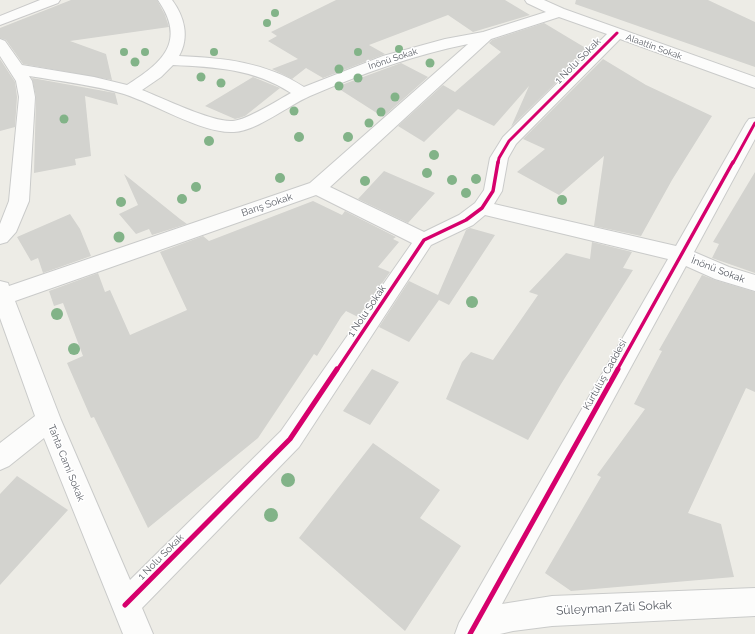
<!DOCTYPE html>
<html>
<head>
<meta charset="utf-8">
<style>
	body { margin:0 }
	canvas { display:block; background:#edece6 }
</style>
</head>
<body>
<canvas width="755" height="634"></canvas>
<script>
const ctx = document.querySelector('canvas').getContext('2d');
ctx.lineJoin = 'round';
function fill(path, color) {
  ctx.fillStyle = color;
  ctx.fill(path, 'evenodd');
}
function trace(path, color, width, dash) {
  ctx.strokeStyle = color;
  ctx.lineWidth = width;
  ctx.lineCap = dash ? 'butt' : 'round';
  ctx.setLineDash(dash || []);
  ctx.stroke(path);
}
function write(font, color, halo, rows, align = 'center') {
  ctx.font = font + ' Raleway,sans-serif';
  ctx.lineWidth = 3;
  ctx.setLineDash([]);
  ctx.textBaseline = 'middle';
  ctx.strokeStyle = halo;
  ctx.fillStyle = color;
  for (const [text, x, y, turn = 0] of rows) {
    ctx.save();
    ctx.translate(x, y);
    ctx.rotate((+turn || 0) * Math.PI / 180);
    ctx.textAlign = isNaN(turn) ? turn : align;
    if (halo) ctx.strokeText(text, 0, 0);
    ctx.fillText(text, 0, 0);
    ctx.restore();
  }
}
const building = new Path2D(`
	M71 0H157L165 15 169 27 70 41 106 54 112 80 23 64 6 40 0 38V28Z
	M336 0H505L530 15 473 32 448 15 369 45 385 54 323 78 306 68 292 79 272 69 298 59 268 41 277 36 271 32Z
	M576 0H708L755 22V67L575 4Z
	M544 23 589 50 511 127 529 86 494 126 458 109 424 142 398 126 443 85 455 92 501 52 489 43 492 40Z
	M0 59 15 82 17 97 15 127 0 131Z
	M603 59 646 85 712 116 672 180 641 236 594 226 604 156 559 195 517 172 545 149 523 139Z
	M401 63 428 77 383 117 336 87Z
	M253 77 280 88 245 116 239 118 235 119 205 106Z
	M32 78 115 93 118 105 85 96 91 156 75 159 76 165 34 173 36 97Z
	M384 171 435 193 408 223 358 199Z
	M755 172V273L712 258 719 244 713 242Z
	M124 174 180 219 187 224 152 235 149 229 136 234 119 214 138 205Z
	M313 201 342 215 345 211 396 237 393 239 399 242 378 267 390 272 358 317 346 311 341 317 317 356 314 354 258 438 148 528 94 417 91 418 67 363 83 356 63 303 54 306 49 291 98 273 105 292 110 290 130 335 187 310 160 252 203 236 209 241Z
	M70 214 80 229 91 256 43 273 38 258 31 261 17 237Z
	M470 228 495 235 449 305 439 300 409 342 379 327 409 281 438 295 466 230Z
	M592 242 632 252 623 268 633 270 561 384 528 440 446 399 462 362 471 352 493 360 538 295 529 292 566 253 590 259Z
	M702 275 715 280 755 292V392L746 388 688 513 721 524 734 577 571 591 545 573 601 477 597 475 645 409 634 404 662 351 659 350Z
	M372 369 399 382 370 425 343 411Z
	M373 443 440 490 420 518 461 546 405 631 299 538Z
	M17 476 68 510 0 585V494Z`);
const street = new Path2D(`
	M158 0H172C184 16 190 37 179 56 224 58 266 62 304 87L383 56 445 39 483 32 546 12 527 3 525 0H544L564 9 755 77V88L620 39 516 144 508 158 502 191 494 204 676 246 746 123 749 119 755 118V139L694 252 729 267 755 275V291L715 279 686 266 502 604 552 596 755 588V616L552 626 513 631 500 634H455L459 623 668 259 485 215 473 225 431 245 299 447 142 608 153 634H123L44 438 9 466 0 470V443L35 416 0 318V281L8 283 9 286 310 183 468 44C413 55 361 74 310 96 289 105 257 131 234 132 203 134 155 104 124 94 93 85 60 81 29 76L32 81 35 97 29 201 16 232 7 242 0 244V224L9 201 19 97 16 81 0 56V39L5 41 22 65 94 77 127 85C162 63 187 42 158 0ZM559 17 607 34 503 137 490 158 484 190 475 203 459 215 424 232 330 187 491 39ZM173 65C215 67 255 69 291 93 278 100 247 120 233 121 214 123 162 98 142 90L161 77ZM316 195 412 243 281 431 130 580 61 420 15 301Z`);
const secondary = new Path2D(`
	M40 0H60L58 3 0 25V16Z`);
const cyclewayFar2 = new Path2D(`
	M498 163 499 158 509 141 617 33
	M733 163 755 123`);
const cyclewayFar1 = new Path2D(`
	M337 370 424 240 466 220 482 208 493 191 498 162
	M617 370 733 162`);
const cycleway = new Path2D(`
	M125 605 290 439 337 369
	M470 634 618 369`);
const trees = [
	[275,13,4],
	[267,23,4],
	[399,49,4],
	[124,52,4],
	[145,52,4],
	[214,52,4],
	[358,52,4],
	[135,62,4.5],
	[430,63,4.5],
	[339,69,4.5],
	[201,77,4.5],
	[358,78,4.5],
	[221,83,4.5],
	[339,86,4.5],
	[395,97,4.5],
	[294,111,4.5],
	[381,112,4.5],
	[64,119,4.5],
	[369,123,4.5],
	[299,137,5],
	[348,137,5],
	[209,141,5],
	[434,155,5],
	[427,173,5],
	[280,178,5],
	[476,179,5],
	[452,180,5],
	[365,181,5],
	[196,187,5],
	[466,193,5],
	[182,199,5],
	[562,200,5],
	[121,202,5],
	[119,237,5.5],
	[472,302,6],
	[57,314,6],
	[74,349,6],
	[288,480,7],
	[271,515,7]
];
const farStreetnames = [
	["Alaattin Sokak",654,47,20],
	["İnönü Sokak",393,59,-18]
];
const streetNames = [
	["1 Nolu Sokak",578,61,-45],
	["Barış Sokak",267,205,-19],
	["İnönü Sokak",718,270,21],
	["1 Nolu Sokak",367,311,-56],
	["Kurtuluş Caddesi",605,375,-61],
	["Tahta Cami Sokak",66,463,68],
	["1 Nolu Sokak",161,557,-45]
];
const nearStreetnames = [
	["Süleyman Zati Sokak",614,608,-3]
];
fill(building, '#d3d3cf');
trace(street, '#cacbca', 2);
trace(secondary, '#c9c9c9', 2);
fill(street, '#fcfcfb');
fill(secondary, '#fcfcfb');
trace(cyclewayFar2, '#d6006c', 3);
trace(cyclewayFar1, '#d6006c', 3.5);
trace(cycleway, '#d6006c', 5);
ctx.fillStyle = '#82b388';
for (const [x, y, r] of trees) {
  ctx.beginPath();
  ctx.arc(x, y, r, 0, 2 * Math.PI);
  ctx.fill();
}
write('9px', '#5b5f66', '#fff', farStreetnames);
write('10px', '#5b5f66', '#fff', streetNames);
write('12px', '#5b5f66', '#fff', nearStreetnames);
</script>
</body>
</html>
